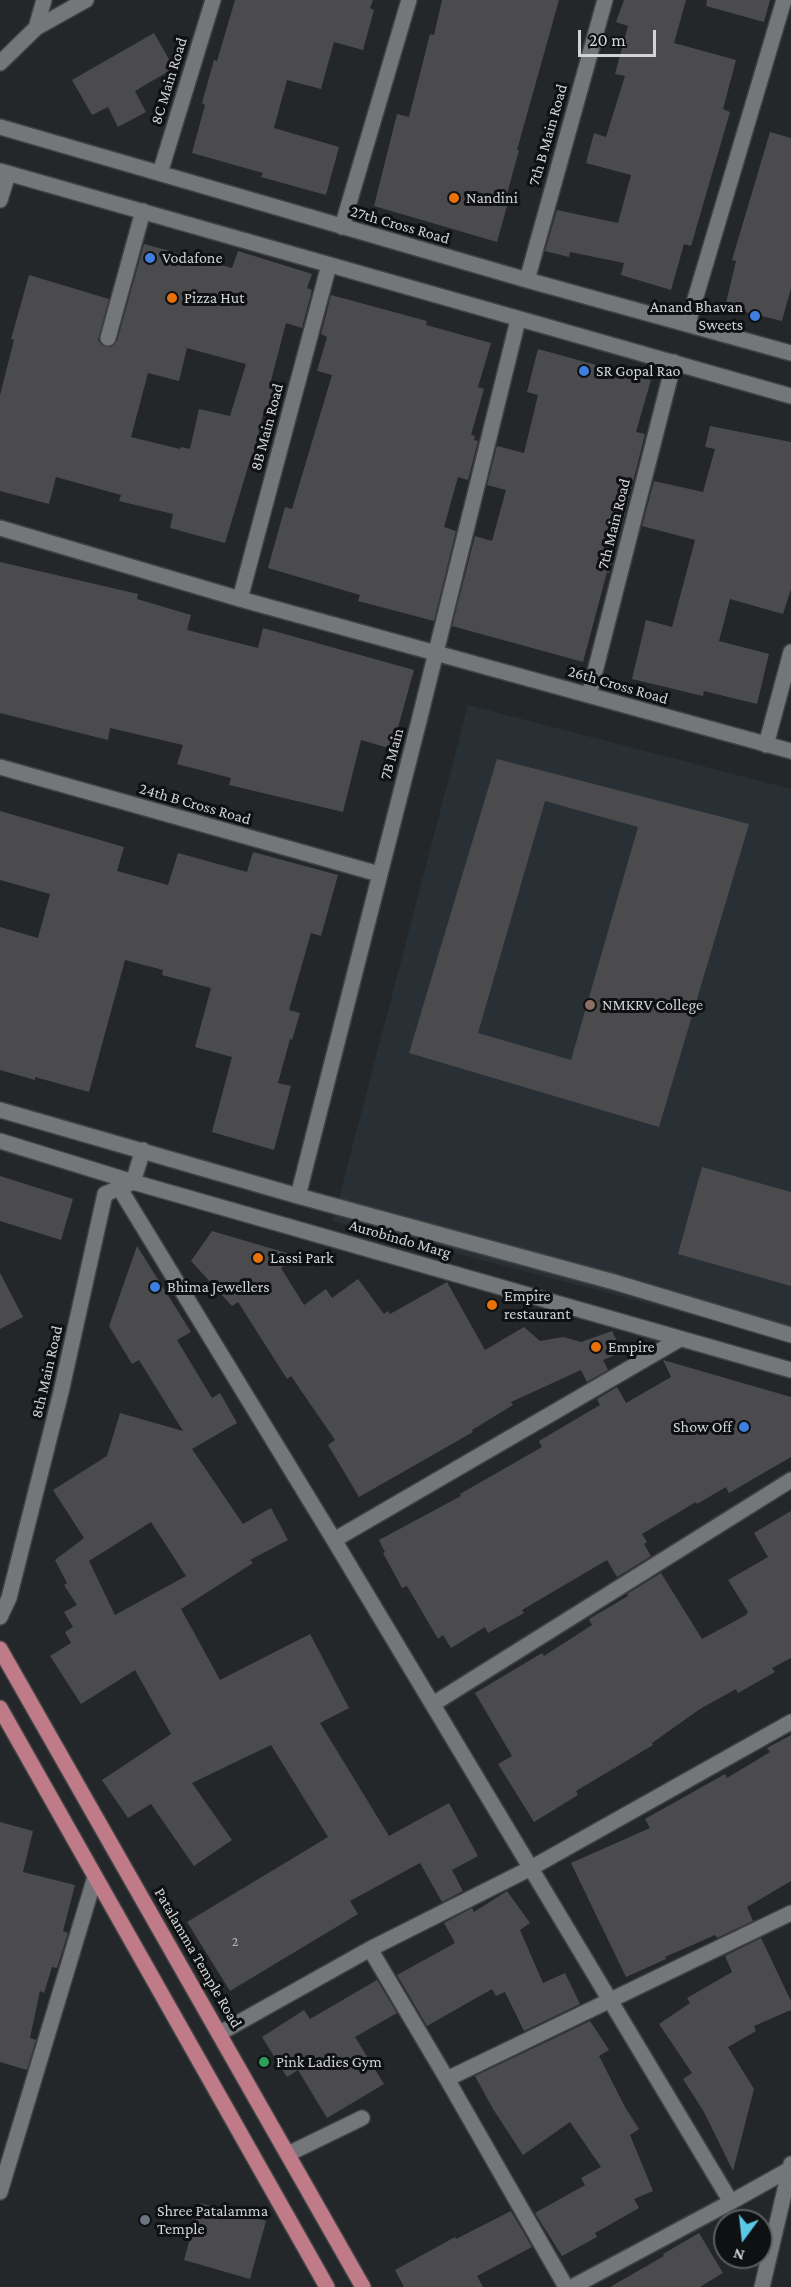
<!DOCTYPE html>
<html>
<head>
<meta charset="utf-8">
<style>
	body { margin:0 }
	#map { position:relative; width:791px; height:2287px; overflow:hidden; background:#242729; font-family:"Crimson Pro",serif }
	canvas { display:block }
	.north { position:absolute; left:713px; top:2209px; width:60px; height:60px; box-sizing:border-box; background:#0e1011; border:2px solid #5c5e5f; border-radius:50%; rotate:195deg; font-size:16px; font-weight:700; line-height:24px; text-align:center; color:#d1d3d4 }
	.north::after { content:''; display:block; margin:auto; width:21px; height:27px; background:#5ac8e6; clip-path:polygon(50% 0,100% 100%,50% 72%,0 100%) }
	.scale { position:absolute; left:578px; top:30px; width:78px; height:27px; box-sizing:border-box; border:3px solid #d1d3d4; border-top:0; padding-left:8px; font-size:18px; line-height:21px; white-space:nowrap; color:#d1d3d4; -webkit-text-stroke:4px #0e1011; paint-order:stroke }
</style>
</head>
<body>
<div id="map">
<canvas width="791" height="2287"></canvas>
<div class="north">N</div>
<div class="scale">20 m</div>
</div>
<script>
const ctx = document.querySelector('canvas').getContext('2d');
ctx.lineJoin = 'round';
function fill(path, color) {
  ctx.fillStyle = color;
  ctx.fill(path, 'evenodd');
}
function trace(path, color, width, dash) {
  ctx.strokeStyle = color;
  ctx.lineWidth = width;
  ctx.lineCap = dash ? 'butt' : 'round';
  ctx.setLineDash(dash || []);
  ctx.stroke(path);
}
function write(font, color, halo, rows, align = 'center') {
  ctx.font = font + ' "Crimson Pro",serif';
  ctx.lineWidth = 6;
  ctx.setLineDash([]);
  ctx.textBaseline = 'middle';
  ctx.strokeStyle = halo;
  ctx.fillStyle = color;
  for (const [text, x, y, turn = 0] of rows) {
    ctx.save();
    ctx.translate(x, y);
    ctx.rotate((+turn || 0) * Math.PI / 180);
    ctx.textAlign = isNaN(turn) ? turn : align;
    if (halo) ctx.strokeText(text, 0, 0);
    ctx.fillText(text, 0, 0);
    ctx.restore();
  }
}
const built = new Path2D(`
	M468 705 791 789V1341L333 1221Z`);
const building = new Path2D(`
	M235 0H373L370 8 374 10 363 50 334 42 321 89 287 80 274 128 339 147 326 195 261 177 263 173 192 153 205 105 202 103 214 60 217 61Z
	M442 0H559L517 150H519L507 194 510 195 497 242 374 206 397 114 409 117 430 34 434 35Z
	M624 0H686L674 43 736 60 723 109 730 112 691 246 684 244 671 290 621 275 624 263 570 252 569 257 545 251 557 210 618 223 631 175 586 163 594 133 606 137 625 76 615 74 628 26 616 22Z
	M707 0H770L764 22 706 6Z
	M154 33 174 68 135 91 146 112 118 127 108 107 92 115 72 80Z
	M770 132 791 138V288L782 321 725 307 736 261 732 260Z
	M144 244 232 268 238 251 312 274 307 288 312 290 302 328 286 323 269 388 279 391 273 413 264 410 253 458 251 457 225 543 170 528 173 514 119 501 121 495 56 477 49 504 0 491V395L14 340 11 339 29 275 109 299 98 340 102 345 111 347 117 341ZM187 348 246 364 230 416 199 409 190 449 181 447 180 449 131 437 148 373 179 381Z
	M331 295 427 321 426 325 491 343 478 387 484 389 471 435 475 436 474 440 478 441 468 480 458 477 444 527 456 531 434 621 358 601 360 595 268 568 285 507 292 509 332 375 317 371 327 337 321 334Z
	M538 349 651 380 636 432 645 434 619 538 609 573 607 572 583 662 452 626 475 536 492 541 506 490 487 485 497 446 524 453 538 395 527 392Z
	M710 426 791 442V589L783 614 730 599 719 641 769 654 757 704 704 691 703 696 632 679 646 620 672 627 695 540 642 526 654 481 703 492 715 449 705 447Z
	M0 562 138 594 137 599 191 615 187 630 258 648 263 628 414 670 392 749 361 740 343 812 229 785 231 778 177 764 183 745 110 728 108 740 0 713Z
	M497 759 749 824 659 1127 409 1053ZM545 801 638 827 571 1060 478 1033Z
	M0 811 124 847 117 871 168 885 178 853 247 872 253 852 338 875 321 936 311 933 289 1010 300 1013 292 1040 290 1039 278 1083 291 1086 274 1150 212 1132 232 1057 195 1047 211 988 162 975 163 970 125 960 89 1092 35 1077V1080L0 1070V927L38 938 50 894 0 880Z
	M702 1167 791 1192V1286L678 1254Z
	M0 1176 73 1199 61 1240 0 1221Z
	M212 1231 297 1256 281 1268 304 1305 326 1289 332 1298 358 1279 384 1314 388 1311 390 1314 447 1282 485 1350 524 1327 540 1341 563 1337 581 1342 612 1331 622 1352 603 1360 608 1370 587 1382 581 1370 511 1402 513 1405 472 1430 473 1432 359 1497 328 1445 335 1440 291 1376 287 1379 238 1302 232 1306 191 1261Z
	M137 1246 191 1332 177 1340 212 1398 220 1393 237 1423 192 1449 243 1524 271 1508 288 1540 250 1560 253 1563 181 1609 220 1680 310 1634 349 1708 320 1723 389 1836 449 1803 478 1856 452 1870 463 1891 442 1902 420 1863 350 1901 358 1914 230 1991 187 1922 328 1837 271 1745 192 1783 232 1840 194 1866 151 1804 128 1818 102 1780 171 1734 135 1670 81 1704 50 1656 71 1643 65 1632 73 1627 64 1612 77 1605 64 1585 67 1583 55 1560 84 1538 53 1490 107 1456 120 1413 183 1431 139 1360 132 1364 109 1326ZM151 1522 186 1576 115 1615 89 1561Z
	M0 1273 23 1317 0 1329Z
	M663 1360 791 1397V1457L729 1493 726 1487 697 1504 696 1502 642 1534 647 1542 644 1544 651 1556 617 1577 607 1560 522 1610 524 1613 488 1633 485 1627 451 1648 443 1635 438 1639 407 1586 402 1588 383 1553 385 1552 379 1540 461 1496 460 1494 542 1447 539 1441 600 1405 597 1399 617 1387 626 1403 671 1377Z
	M791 1511V1658L772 1668 775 1672 738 1693 736 1689 700 1709 652 1743 653 1745 576 1791 578 1795 534 1822 498 1764 512 1756 475 1693 542 1653 544 1656 592 1625 589 1619 628 1596 627 1594 661 1573 702 1639 746 1615 748 1612 728 1580 768 1557 754 1533Z
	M791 1735V1881L747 1907 753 1921 717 1938 715 1935 665 1957 666 1959 626 1977 571 1863 650 1828 645 1819 725 1774 727 1778 770 1752 767 1748Z
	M0 1822 33 1831 23 1872 75 1885 63 1931 68 1933 57 1968 52 1967 44 1993 40 1991 30 2038 36 2040 27 2070 0 2062Z
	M507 1891 530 1923 520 1930 543 1983 565 1973 580 2004 524 2031 505 1992 496 1996 492 1989 427 2026 397 1975 455 1943 444 1923 472 1908 474 1912Z
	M761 1938 791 2001V2010L754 2026 756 2031 728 2047 754 2089 733 2171 704 2112 683 2079 692 2073 659 2024 690 2003 687 1998 732 1972 725 1956Z
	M377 1980 397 2013 355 2037 384 2084 327 2118 298 2070 287 2077 262 2037 304 2010 310 2019Z
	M590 2021 609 2050 599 2056 625 2107 639 2129 630 2135 653 2191 634 2199 639 2208 595 2233 597 2237 562 2256 535 2213 585 2185 581 2178 601 2167 570 2122 523 2155 493 2109 475 2076Z
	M200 2203 266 2221 250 2279 184 2260Z
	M511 2211 532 2247 477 2276 483 2287H404L395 2270 455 2237 456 2239Z
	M699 2233 723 2273 700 2287H610L664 2256 663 2254Z`);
const minor = new Path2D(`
	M36 28 44 0
	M0 63 36 28 86 0
	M0 127 527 280 791 353
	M0 171 791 396
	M160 173 213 0
	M0 200 8 174
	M342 227 409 0
	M527 280 605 0
	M688 323 784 0
	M108 338 143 211
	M0 528 240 599 791 751
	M240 599 329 265
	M589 695 674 362
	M766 745 791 652
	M0 767 379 874
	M0 1110 298 1196 614 1282 791 1335
	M0 1141 133 1182 791 1370
	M120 1189 334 1540 731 2202 790 2169
	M298 1196 419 721 518 320
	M334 1540 680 1339
	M0 1617 9 1598 61 1392 105 1194 133 1182 143 1150
	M433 1704 791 1480
	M370 1949 447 2079 566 2287
	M220 2033 370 1949 531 1868 791 1722
	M447 2079 791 1913
	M288 2154 362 2118
	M0 2192 95 1877
	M572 2287 731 2202
	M762 2287 791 2164`);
const major = new Path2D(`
	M0 1649 363 2287
	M0 1708 327 2287`);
const markers = [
	[454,198,6,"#e8710a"],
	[150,258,6,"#3f7fe0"],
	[172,298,6,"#e8710a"],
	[755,316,6,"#3f7fe0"],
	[584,371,6,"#3f7fe0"],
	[590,1005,6,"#8d6e63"],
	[258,1258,6,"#e8710a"],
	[155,1287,6,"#3f7fe0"],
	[492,1305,6,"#e8710a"],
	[596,1347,6,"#e8710a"],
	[744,1427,6,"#3f7fe0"],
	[264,2062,6,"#2e9e5b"],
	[145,2220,6,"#6b7280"]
];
const numberNames = [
	["2",235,1942]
];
const streetNames = [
	["8C Main Road",169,81,-73],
	["7th B Main Road",548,135,-74],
	["27th Cross Road",400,225,16],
	["8B Main Road",267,427,-75],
	["7th Main Road",614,524,-76],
	["26th Cross Road",618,685,16],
	["7B Main",392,754,-75],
	["24th B Cross Road",195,804,16],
	["Aurobindo Marg",400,1239,16],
	["8th Main Road",47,1372,-77],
	["Patalamma Temple Road",198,1958,60]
];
const poiNames = [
	["Nandini",466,198],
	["Vodafone",162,258],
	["Pizza Hut",184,298],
	["Anand Bhavan",743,307,"right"],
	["Sweets",743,325,"right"],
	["SR Gopal Rao",596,371],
	["NMKRV College",602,1005],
	["Lassi Park",270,1258],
	["Bhima Jewellers",167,1287],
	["Empire",504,1296],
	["restaurant",504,1314],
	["Empire",608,1347],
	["Show Off",732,1427,"right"],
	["Pink Ladies Gym",276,2062],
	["Shree Patalamma",157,2211],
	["Temple",157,2229]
];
fill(built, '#283036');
fill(building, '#4b4b4e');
trace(minor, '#404344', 18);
trace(major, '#404344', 18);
trace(minor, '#747779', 15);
trace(major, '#c07b88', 15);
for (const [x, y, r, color] of markers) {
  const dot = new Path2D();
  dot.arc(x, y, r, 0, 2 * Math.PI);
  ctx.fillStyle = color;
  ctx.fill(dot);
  trace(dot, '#0e1011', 2);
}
write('14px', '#b0b1b2', null, numberNames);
write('16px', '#d1d3d4', '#0e1011', streetNames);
write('16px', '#d1d3d4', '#0e1011', poiNames, 'left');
</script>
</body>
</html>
